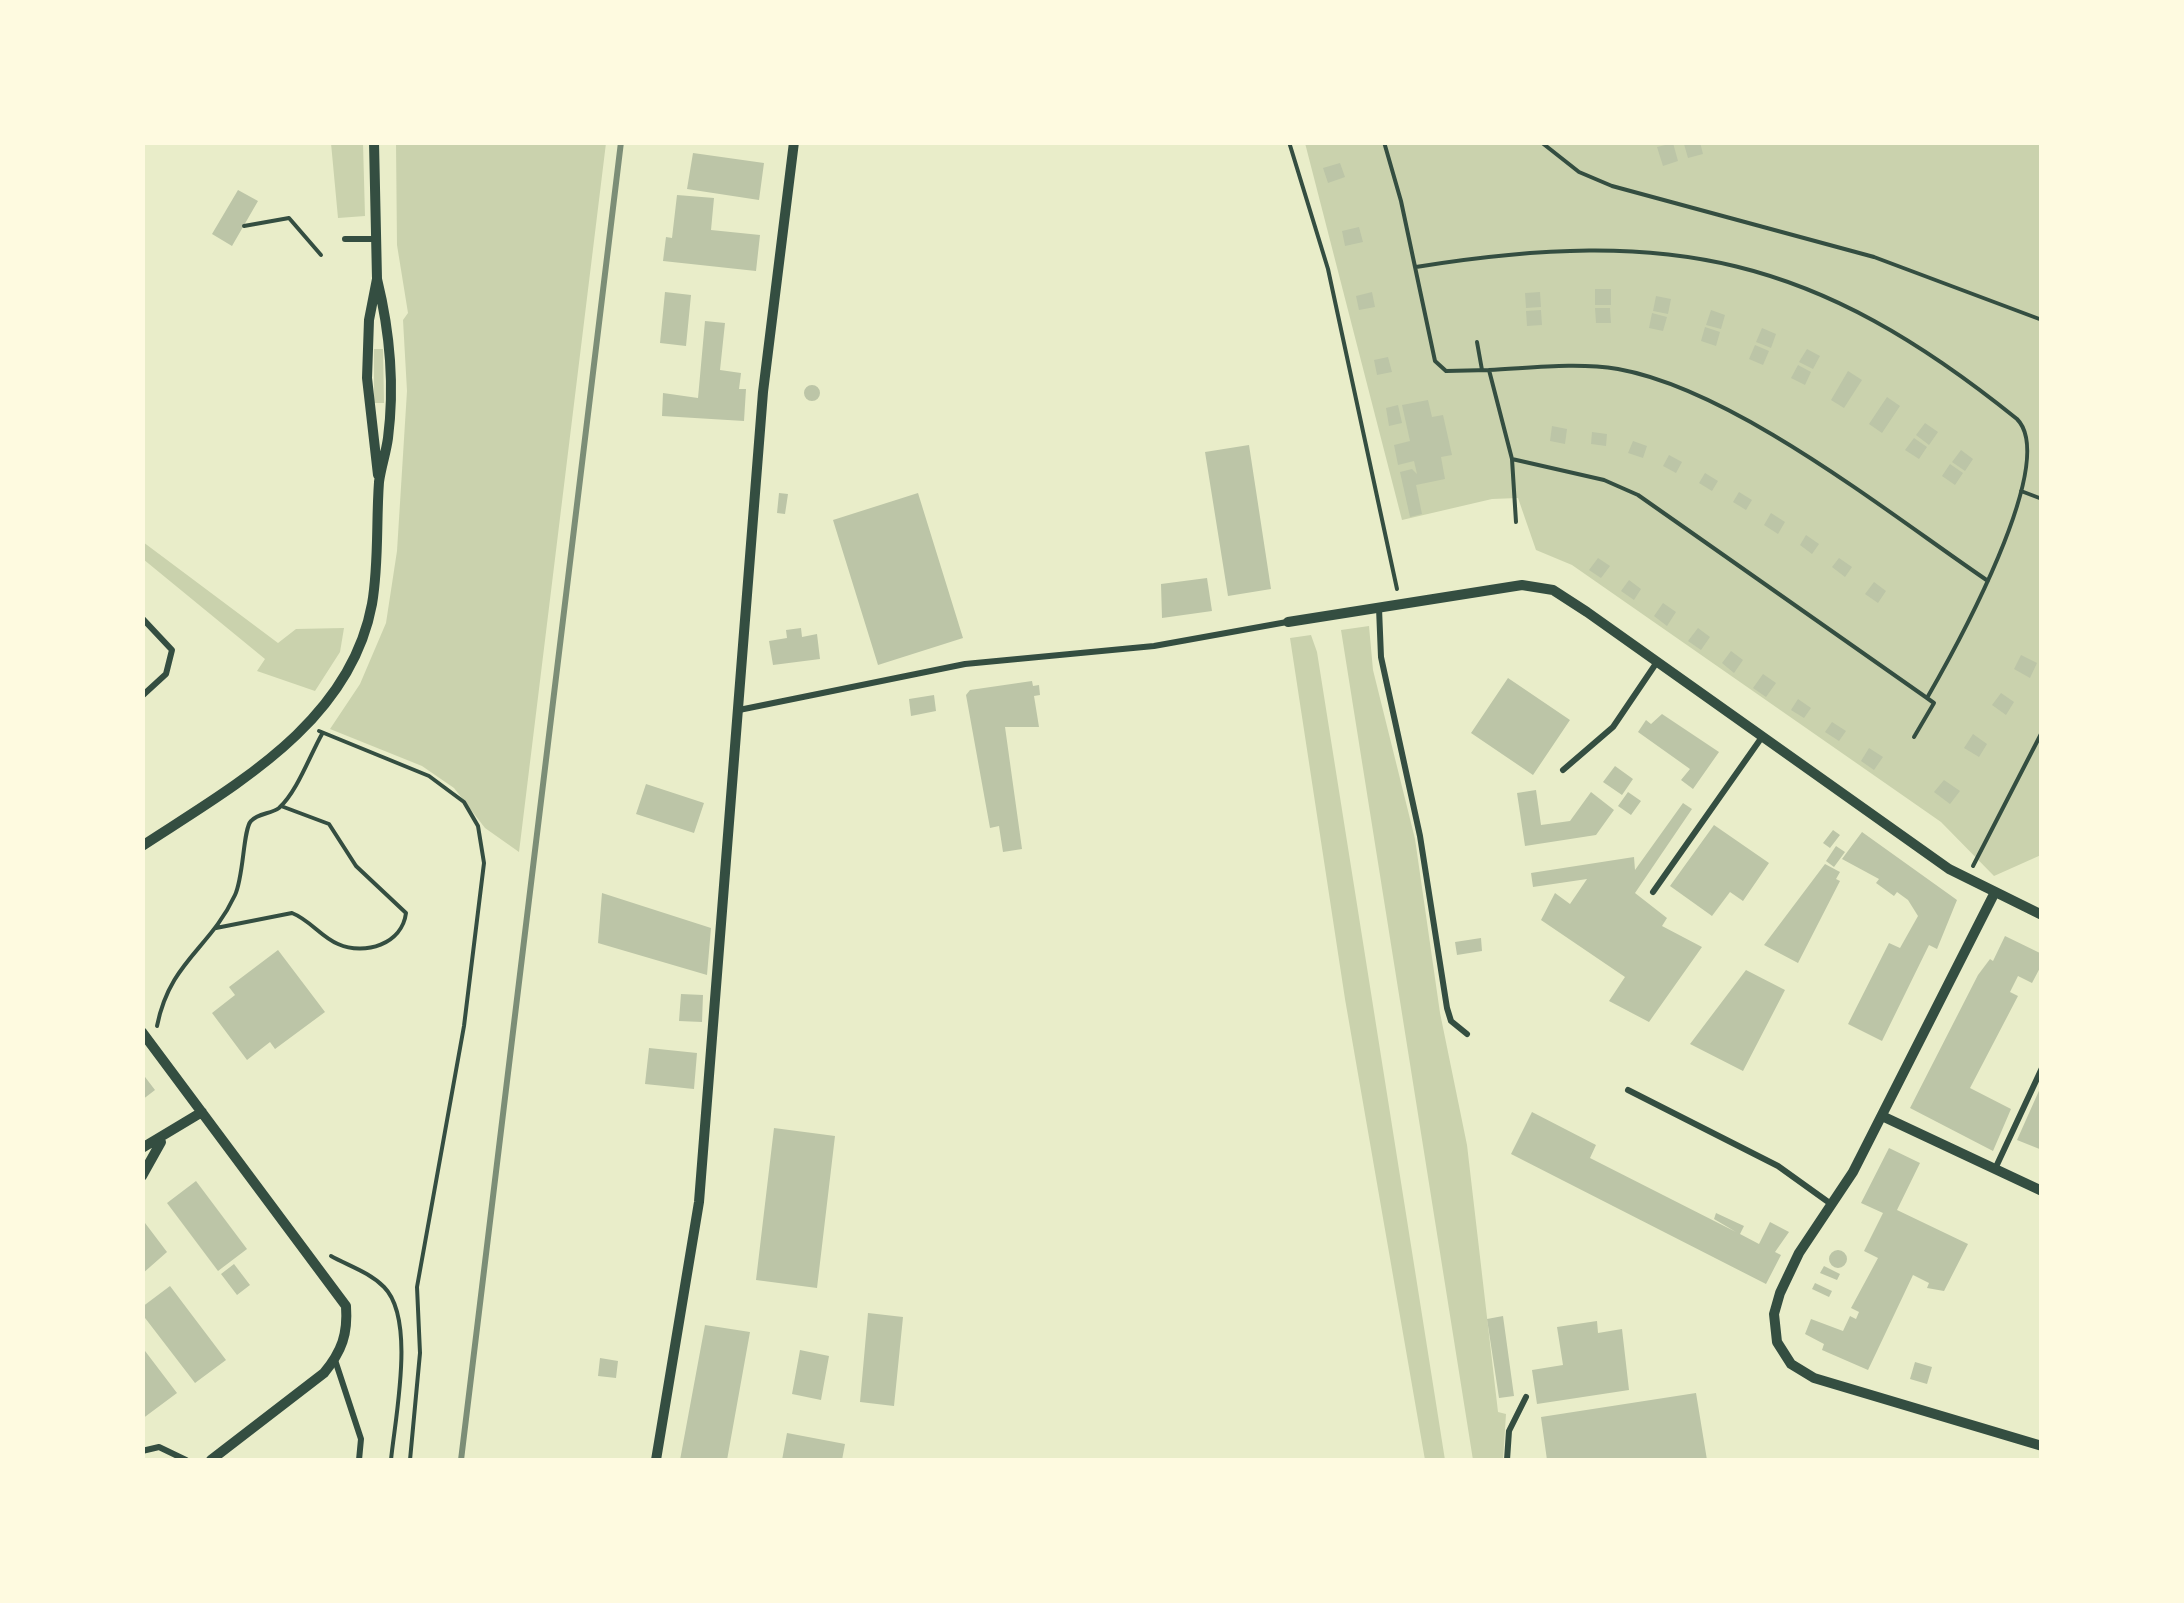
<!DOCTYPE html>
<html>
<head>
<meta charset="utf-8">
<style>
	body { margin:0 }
	#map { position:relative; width:2184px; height:1603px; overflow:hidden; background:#e9edc9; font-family:Quicksand,sans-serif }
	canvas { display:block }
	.frame { position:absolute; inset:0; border:145px solid #fefae0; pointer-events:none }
</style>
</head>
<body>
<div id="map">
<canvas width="2184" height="1603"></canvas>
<div class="frame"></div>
</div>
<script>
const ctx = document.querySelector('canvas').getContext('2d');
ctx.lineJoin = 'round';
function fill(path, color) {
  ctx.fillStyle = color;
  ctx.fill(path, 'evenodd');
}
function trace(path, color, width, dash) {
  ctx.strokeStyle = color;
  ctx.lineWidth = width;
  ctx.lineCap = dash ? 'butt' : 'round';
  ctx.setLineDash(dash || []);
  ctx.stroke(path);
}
const green = new Path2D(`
	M331 143H363L365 216 338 218Z
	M396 143H606L519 852 485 828 454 788 422 766 330 729 360 684 386 623 397 551 407 391 403 320 408 313 397 245Z
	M1305 143H2041V855L1994 876 1941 822 1572 565 1536 550 1518 498 1492 499 1402 520Z
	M374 349H383L384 403H374Z
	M143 542 278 643 296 629 344 628 340 652 315 691 257 671 265 659 143 559Z
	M1369 626 1373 670 1415 839 1440 1013 1467 1145 1498 1412 1506 1414 1503 1460H1473L1341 630Z
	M1311 635 1317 652 1445 1460H1425L1345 999 1290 638Z`);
const building = new Path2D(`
	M1700 142 1703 154 1688 158 1684 144Z
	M1673 143 1678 161 1663 166 1657 147Z
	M693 153 764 163 759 200 687 189Z
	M1340 163 1345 177 1328 183 1323 168Z
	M238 190 258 201 232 246 212 234Z
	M677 195 714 198 711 230 760 235 756 271 663 261 666 237 672 238Z
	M1359 227 1363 242 1345 246 1342 231Z
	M1595 289H1611V305H1595Z
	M665 292 691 295 686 346 660 343Z
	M1372 292 1375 307 1359 310 1356 296Z
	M1540 292 1541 307 1526 308 1525 293Z
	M1656 296 1671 299 1668 314 1653 311Z
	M1595 308H1610L1611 323H1596Z
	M1541 310 1542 325 1527 326 1526 311Z
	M1711 310 1725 315 1721 329 1706 325Z
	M1652 313 1667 317 1663 331 1649 328Z
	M705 321 725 323 720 370 741 373 739 389H746L744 421 662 416 663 393 698 398Z
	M1705 327 1720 332 1716 346 1701 341Z
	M1762 328 1776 334 1771 348 1756 342Z
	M1755 345 1769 351 1763 365 1749 359Z
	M1807 349 1820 356 1813 369 1799 362Z
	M1388 357 1392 372 1377 375 1374 360Z
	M1798 365 1811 372 1805 385 1791 378Z
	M1848 371 1862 380 1844 408 1831 400Z
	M804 393a8 8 0 1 1 16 0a8 8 0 1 1-16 0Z
	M1887 397 1900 406 1882 433 1869 424Z
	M1428 400 1432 417 1443 415 1452 455 1441 457 1445 479 1416 485 1422 514 1410 517 1400 472 1412 469 1417 474 1414 461 1398 465 1394 445 1410 441 1402 405Z
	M1398 405 1402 423 1389 426 1386 408Z
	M1925 423 1938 432 1929 445 1916 435Z
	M1552 426 1567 429 1565 444 1550 441Z
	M1592 432 1607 434 1606 446 1591 444Z
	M1914 438 1927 447 1919 459 1905 450Z
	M1633 441 1647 446 1643 458 1628 453Z
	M1249 445 1271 589 1228 596 1205 452Z
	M1961 450 1973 459 1965 471 1952 462Z
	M1669 455 1682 462 1676 473 1663 466Z
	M1950 464 1963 473 1955 485 1942 476Z
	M1705 473 1718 481 1712 491 1699 483Z
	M1739 492 1752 500 1746 510 1733 502Z
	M779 493 788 494 785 514 777 513Z
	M918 493 963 638 878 665 833 520Z
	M1771 513 1785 522 1778 534 1764 525Z
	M1806 535 1819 544 1812 554 1800 545Z
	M1598 558 1610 566 1601 578 1589 570Z
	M1839 558 1852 567 1845 577 1832 567Z
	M1207 578 1212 611 1162 618 1161 584Z
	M1629 580 1641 589 1634 600 1621 591Z
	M1874 582 1886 591 1878 603 1865 594Z
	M1663 603 1676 612 1667 626 1654 616Z
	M801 628 802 637 817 634 820 659 773 665 769 641 787 638 786 630Z
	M1698 628 1710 637 1701 650 1688 641Z
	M1731 651 1743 660 1734 673 1722 663Z
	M2021 655 2037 663 2030 678 2014 669Z
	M1763 674 1776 683 1766 697 1753 688Z
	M1508 678 1570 720 1533 775 1471 733Z
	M1032 681 1033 686 1039 685 1040 695 1034 696 1039 727H1005L1022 849 1003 852 999 826 990 828 966 695 970 690Z
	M2001 693 2014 702 2006 715 1992 705Z
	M934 695 936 711 911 716 909 699Z
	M1798 699 1811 708 1804 718 1791 710Z
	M1662 714 1719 752 1693 789 1681 780 1690 769 1638 732 1646 720 1651 724Z
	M1832 722 1846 731 1839 741 1825 732Z
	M1973 734 1987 744 1979 757 1964 748Z
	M1869 748 1883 757 1874 770 1861 761Z
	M1615 766 1633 779 1622 795 1603 782Z
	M1944 780 1960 791 1950 804 1934 792Z
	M646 784 704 803 694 833 636 814Z
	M1536 790 1541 825 1570 821 1591 792 1614 810 1596 835 1525 846 1517 793Z
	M1628 792 1641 801 1631 815 1618 806Z
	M1683 803 1692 809 1635 893 1667 918 1662 926 1702 947 1649 1022 1609 1001 1625 977 1541 920 1555 893 1570 904 1587 879 1533 887 1531 873 1634 857 1635 870Z
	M1714 825 1769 863 1743 901 1730 892 1712 916 1670 886Z
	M1833 830 1840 835 1830 848 1823 843Z
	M1862 832 1957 900 1937 949 1929 945 1882 1041 1848 1024 1889 943 1900 948 1918 916 1908 900 1897 892 1894 896 1876 883 1879 879 1842 859Z
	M1836 846 1845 852 1834 867 1826 861Z
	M1825 864 1840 872 1836 879 1840 881 1798 963 1764 945Z
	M602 893 711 928 707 975 598 943Z
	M2005 936 2042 954V964L2032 983 2018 976 2010 992 2018 996 1970 1088 2011 1109 1993 1151 1910 1108 1978 975 1990 959 1993 961Z
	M1481 938 1482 951 1457 955 1455 942Z
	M278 950 325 1012 275 1049 270 1042 247 1060 212 1013 235 995 229 987Z
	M1746 970 1785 990 1743 1071 1690 1044Z
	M681 994 703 995 702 1022 679 1021Z
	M649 1048 697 1053 694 1089 645 1084Z
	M142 1073 155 1090 142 1100Z
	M2042 1084V1150L2017 1140Z
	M1532 1112 1596 1145 1590 1158 1736 1232 1714 1219 1716 1213 1744 1226 1740 1234 1759 1244 1770 1222 1789 1232 1775 1252 1781 1255 1766 1284 1511 1154Z
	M774 1128 835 1136 817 1288 756 1280Z
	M1889 1148 1920 1163 1897 1210 1968 1244 1944 1291 1927 1288 1929 1283 1913 1275 1868 1370 1822 1350 1824 1344 1805 1334 1811 1319 1843 1331 1850 1316 1856 1319 1859 1312 1851 1308 1878 1258 1864 1251 1883 1213 1861 1203Z
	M196 1181 247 1249 218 1271 167 1203Z
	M142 1219 167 1252 142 1274Z
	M1829 1259a9 9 0 1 1 18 0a9 9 0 1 1-18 0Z
	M234 1264 250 1285 237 1295 221 1274Z
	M1824 1266 1840 1274 1837 1280 1820 1273Z
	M1815 1283 1832 1291 1829 1297 1812 1289Z
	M170 1286 226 1360 195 1383 142 1314V1307Z
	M868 1313 903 1317 894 1406 860 1402Z
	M1503 1316 1514 1396 1499 1398 1487 1319Z
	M1597 1321 1598 1333 1622 1329 1629 1390 1537 1404 1532 1370 1563 1365 1557 1327Z
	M705 1325 750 1332 727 1460H680Z
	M142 1347 177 1393 142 1419Z
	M800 1350 829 1356 821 1400 792 1394Z
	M600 1358 618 1361 616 1378 598 1376Z
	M1915 1362 1932 1367 1927 1384 1910 1379Z
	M1696 1393 1707 1460H1547L1541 1417Z
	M787 1433 845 1444 842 1460H782Z`);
const path = new Path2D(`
	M1289 142 1328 269 1397 589
	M1384 142 1401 201 1435 361 1446 371 1489 370 1512 459 1516 522
	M1541 142 1579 172 1612 186 1874 257 2042 320
	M244 226 289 218 321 255
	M1416 267C1671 226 1815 256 2017 419 2060 462 1954 651 1927 698L1934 703 1914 737
	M1477 342 1482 370
	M1489 370C1531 368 1576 362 1618 369 1735 390 1888 513 1988 581
	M1512 459 1604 480 1638 495 1927 698
	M2021 491 2042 499
	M319 731 429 776 464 802 478 826 484 863 464 1026 417 1287 420 1353 410 1460
	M1973 866 2042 732
	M216 928 292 913C310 920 321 937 338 944 365 956 402 944 406 913L356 866 329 824 281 806
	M157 1026C170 961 210 949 235 895 244 876 243 829 251 821 258 813 271 814 279 808 297 792 310 755 322 734
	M331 1256C349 1266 369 1272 384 1287 416 1319 395 1418 391 1460`);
const service = new Path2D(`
	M345 239H375
	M1379 608 1381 657 1420 836 1447 1008 1451 1021 1467 1034
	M142 618 172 650 166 674 142 696
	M739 710 965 664 1154 646 1287 622
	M1563 770 1613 727 1657 662
	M1653 892 1762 737
	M1628 1090 1778 1166 1831 1204
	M1995 1169 2042 1068
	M335 1360 361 1439 359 1460
	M142 1451 159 1447 186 1460
	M1507 1460 1509 1431 1526 1397`);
const minor = new Path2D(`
	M374 142 377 279 369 320 367 378 378 475
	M1288 622 1522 585 1553 590 1587 612 1949 869 2042 915
	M142 846C235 785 350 723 372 604 379 564 376 523 379 482 381 467 386 453 388 438 395 383 390 332 377 279
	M1994 894 1853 1172 1799 1253 1780 1293 1774 1314 1777 1342 1791 1364 1814 1378 2042 1446
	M142 1032 346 1306C348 1334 342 1351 324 1373L211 1460
	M1882 1116 2042 1191
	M142 1148 202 1112
	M142 1176 161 1142
	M656 1460 699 1202 763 392 794 142`);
const rail = new Path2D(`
	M461 1460 621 142`);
fill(green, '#cad2ad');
fill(building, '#bcc5a7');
trace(path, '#344e41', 4);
trace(service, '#344e41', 6);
trace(minor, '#344e41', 10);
trace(rail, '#7c8e77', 6);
</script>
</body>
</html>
